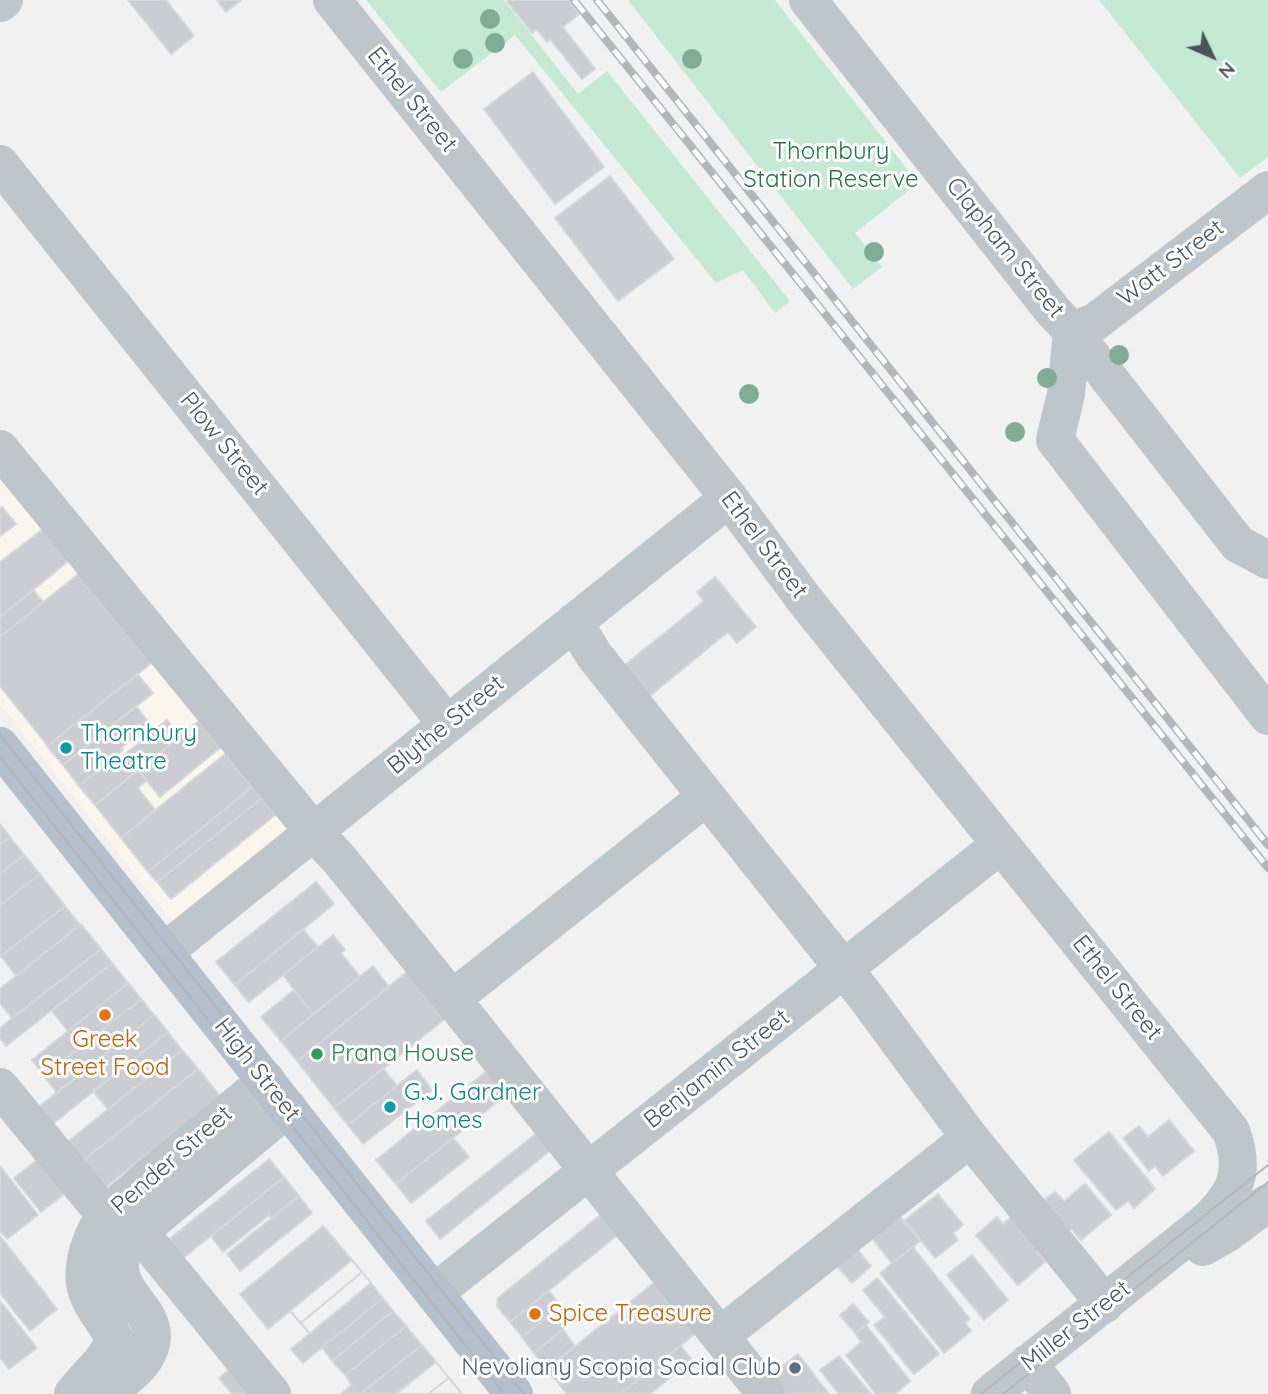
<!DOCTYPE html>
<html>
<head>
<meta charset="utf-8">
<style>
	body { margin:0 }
	#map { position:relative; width:1268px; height:1394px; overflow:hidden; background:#f2f1f1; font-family:Quicksand,sans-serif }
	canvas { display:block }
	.north { position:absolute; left:1177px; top:21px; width:70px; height:70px; -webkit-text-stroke:5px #fff; paint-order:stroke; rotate:134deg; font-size:19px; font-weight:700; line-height:28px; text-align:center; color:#4b545b }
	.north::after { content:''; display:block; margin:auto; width:24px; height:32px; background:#4b545b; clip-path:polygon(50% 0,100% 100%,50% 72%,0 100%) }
</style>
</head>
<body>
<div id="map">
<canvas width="1268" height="1394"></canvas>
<div class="north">N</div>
</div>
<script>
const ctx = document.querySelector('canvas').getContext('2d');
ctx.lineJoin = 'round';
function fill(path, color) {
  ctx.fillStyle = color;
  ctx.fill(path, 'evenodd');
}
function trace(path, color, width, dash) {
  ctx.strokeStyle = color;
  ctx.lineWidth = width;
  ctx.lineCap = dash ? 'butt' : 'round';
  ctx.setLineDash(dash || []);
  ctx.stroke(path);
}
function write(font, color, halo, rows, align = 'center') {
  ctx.font = font + ' Quicksand,sans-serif';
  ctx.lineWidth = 6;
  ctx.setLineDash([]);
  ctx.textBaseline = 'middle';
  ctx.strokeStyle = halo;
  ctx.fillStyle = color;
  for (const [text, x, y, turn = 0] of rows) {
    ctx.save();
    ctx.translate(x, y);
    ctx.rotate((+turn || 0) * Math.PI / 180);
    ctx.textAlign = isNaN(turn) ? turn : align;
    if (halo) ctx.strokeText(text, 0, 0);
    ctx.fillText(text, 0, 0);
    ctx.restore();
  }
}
const commercial = new Path2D(`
	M0 456 298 820 173 922 0 704Z`);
const green = new Path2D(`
	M366 0H504L578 94 607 71 790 301 775 313 743 270 716 283 515 35 441 92Z
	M628 0H775L918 183 855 233 882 267 853 289Z
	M1099 0H1268V157L1240 178Z`);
const building = new Path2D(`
	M128 0H166L194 36 171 54Z
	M217 0H241L226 12Z
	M509 0H568L579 14 563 27 595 69 582 79 550 39 547 42 536 29 532 33 507 1Z
	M533 72 604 167 555 204 484 109Z
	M610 176 674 259 618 301 555 218Z
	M2 507 16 524 0 536V508Z
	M47 526 72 558 0 617V562Z
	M82 571 154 661 48 746 0 686V637Z
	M715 577 756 627 737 643 728 632 646 699 621 668 704 601 697 592Z
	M33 590 43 602 0 637V617Z
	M137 674 153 693 63 765 47 746Z
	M136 706 150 724 121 748 123 750 79 786 63 765Z
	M167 720 180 737 95 805 79 786 104 766 107 769Z
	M199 721 221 747 160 797 138 770Z
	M225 754 252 787 148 872 121 838Z
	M138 770 147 780 138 788 155 810 121 838 95 805Z
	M252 787 262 798 157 882 148 872Z
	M262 798 275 815 171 899 157 882Z
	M0 824 10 837 0 845Z
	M10 837 24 855 0 874V845Z
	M24 855 40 874 0 905V874Z
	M40 874 65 906 0 957V905Z
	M316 882 334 904 235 985 216 962Z
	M65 906 80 925 16 976 1 956Z
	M81 924 101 949 12 1018 0 1003V989Z
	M303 929 318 947 249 1002 235 985Z
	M333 935 345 950 341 953 360 977 313 1014 283 975Z
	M101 949 112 963 6 1046 0 1038V1028Z
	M112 963 128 983 68 1031 52 1011Z
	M373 966 389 987 297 1061 281 1041Z
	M414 966 451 1014 334 1108 297 1061Z
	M128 983 141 999 44 1076 32 1060Z
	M294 990 313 1014 281 1041 261 1017Z
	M141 999 154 1015 57 1093 44 1076Z
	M154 1015 168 1032 45 1130 31 1113Z
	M168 1032 182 1050 108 1109 93 1091Z
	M182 1050 198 1069 75 1167 60 1148Z
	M493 1066 512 1090 396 1184 376 1160Z
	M383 1068 397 1086 348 1125 334 1108Z
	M198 1069 220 1096 97 1194 75 1167Z
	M417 1070 432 1090 363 1144 348 1125Z
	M1169 1120 1194 1151 1163 1176 1155 1166 1149 1171 1123 1138 1139 1126 1148 1137Z
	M542 1129 556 1146 440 1239 426 1221Z
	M1109 1132 1155 1189 1134 1208 1128 1201 1116 1210 1074 1160Z
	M453 1138 469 1157 411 1203 396 1184Z
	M45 1154 72 1188 41 1212 14 1178Z
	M269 1159 284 1177 177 1263 162 1245Z
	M0 1166 38 1215 7 1239 0 1231Z
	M284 1177 299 1196 271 1218 269 1215 223 1252 211 1236Z
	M1085 1184 1111 1215 1081 1240 1072 1229 1065 1234 1040 1203 1055 1192 1064 1201Z
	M938 1194 963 1225 953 1233 958 1240 935 1258 905 1220Z
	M299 1196 312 1213 240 1271 227 1254Z
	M893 1208 920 1241 892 1263 866 1231Z
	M1018 1211 1046 1245 1037 1252 1045 1262 1018 1285 976 1235 997 1217 1003 1224Z
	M604 1212 621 1232 510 1322 497 1306 498 1298Z
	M323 1226 352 1260 268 1329 240 1294Z
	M0 1236 57 1309 30 1331 0 1293Z
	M855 1247 871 1266 852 1283 836 1265Z
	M913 1247 970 1319 965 1323 971 1331 944 1353 880 1273Z
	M972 1255 1008 1300 984 1320 947 1275Z
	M352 1260 362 1272 301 1323 290 1311Z
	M352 1260 371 1283 310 1334 290 1311Z
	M362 1272 371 1283 310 1334 301 1323Z
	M660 1278 701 1329 620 1394H567L547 1369Z
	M877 1278 939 1354 914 1374 874 1325 885 1317 863 1290Z
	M371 1283 383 1298 303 1363 291 1349Z
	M549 1291 561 1306 522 1337 510 1322Z
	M383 1298 393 1311 332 1361 322 1347Z
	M0 1301 37 1348 9 1369 0 1358Z
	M853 1304 869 1322 855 1333 840 1315Z
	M561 1306 573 1321 534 1353 522 1337Z
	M393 1311 406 1326 345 1375 332 1361Z
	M866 1325 910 1381 895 1394H876L846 1355 861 1342 855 1333Z
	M406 1326 422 1345 360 1394H341L352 1385 345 1375Z
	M563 1330 575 1346 547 1369 534 1353Z
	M422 1345 436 1362 395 1394H360Z
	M681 1346 692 1360 650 1394H620Z
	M798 1354 829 1394H774L764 1381Z
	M839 1356 871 1394H839L820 1370Z
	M436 1362 449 1378 428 1394H395Z
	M436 1362 462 1394H396Z
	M237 1363 261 1394H232L219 1378Z
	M449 1378 462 1394H428Z`);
const minor = new Path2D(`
	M332 0 729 498 804 599 1231 1131C1246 1171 1236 1194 1206 1222L990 1394
	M808 0 1053 311 1072 331 1238 544 1268 560
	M0 3 4 0
	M0 164 447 724
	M1072 331 1066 394 1055 440 1268 716
	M1072 331 1095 322 1268 190
	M0 449 313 831 339 859 452 999
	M574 622 594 655 866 997 970 1138 1105 1304
	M706 797 452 999 766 1394
	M164 952 729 498
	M0 1087 111 1222 150 1245 272 1394
	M1203 1247 1226 1234 1268 1203
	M434 1293 1000 845
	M720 1336 970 1138
	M1028 1363 1052 1394
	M73 1394C88 1375 105 1362 115 1340 106 1320 88 1305 85 1283 82 1262 92 1233 105 1217 114 1206 127 1197 137 1188 179 1150 224 1118 266 1080
	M100 1394C127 1380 167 1352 146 1316 136 1299 115 1282 121 1259 123 1251 130 1243 134 1236L288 1108`);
const major = new Path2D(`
	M0 746 514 1394`);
const tram = new Path2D(`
	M0 735 524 1394
	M0 757 504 1394
	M981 1394 1268 1165
	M1003 1394 1268 1182`);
const rail = new Path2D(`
	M574 0 1268 868
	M597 0 1268 845`);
const trees = [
	[490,19],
	[495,43],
	[463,59],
	[692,59],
	[874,252],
	[1119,355],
	[1047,378],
	[749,394],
	[1015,432]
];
const markers = [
	[66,748,7,"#0f9aa8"],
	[105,1015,7,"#e8710a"],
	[317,1054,7,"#2e9e5b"],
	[390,1107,7,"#0f9aa8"],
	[535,1314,7,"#e8710a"],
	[795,1368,7,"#5c6f8a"]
];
const streetNames = [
	["Ethel Street",412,100,51],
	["Clapham Street",1005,248,51],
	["Watt Street",1171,263,-37],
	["Plow Street",224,444,51],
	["Ethel Street",764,545,53],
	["Blythe Street",446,725,-39],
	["Ethel Street",1117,988,51],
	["Benjamin Street",717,1069,-38],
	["High Street",257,1070,52],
	["Pender Street",172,1160,-41],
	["Miller Street",1076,1326,-38]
];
const parkNames = [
	["Thornbury",831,152],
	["Station Reserve",831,180]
];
const cultureNames = [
	["Thornbury",80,734],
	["Theatre",80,762],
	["G.J. Gardner",404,1093],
	["Homes",404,1121]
];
const foodNames = [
	["Greek",105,1040],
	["Street Food",105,1068],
	["Spice Treasure",549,1314,"left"]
];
const leisureNames = [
	["Prana House",331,1054]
];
const serviceNames = [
	["Nevoliany Scopia Social Club",781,1368]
];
fill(commercial, '#faf6ed');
fill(green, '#c5ead3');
fill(building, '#cbcdd2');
trace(building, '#d5d7db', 2);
trace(minor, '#bec5cb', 38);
trace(major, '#b4c0cb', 38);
trace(tram, '#b3b6ba', 2);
trace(rail, '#b3b6ba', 8);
trace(rail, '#fff', 5, [16]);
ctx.fillStyle = '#81ac96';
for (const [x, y] of trees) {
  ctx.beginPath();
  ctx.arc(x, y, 10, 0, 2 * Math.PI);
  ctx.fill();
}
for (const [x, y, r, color] of markers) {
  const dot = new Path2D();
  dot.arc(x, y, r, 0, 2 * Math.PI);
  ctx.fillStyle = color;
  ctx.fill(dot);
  trace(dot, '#fff', 2.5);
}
write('24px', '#4b545b', '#fff', streetNames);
write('24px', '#24744b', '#fff', parkNames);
write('24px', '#0d838f', '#fff', cultureNames, 'left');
write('24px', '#c56008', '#fff', foodNames);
write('24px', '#27864d', '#fff', leisureNames, 'left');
write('24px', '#4e5e75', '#fff', serviceNames, 'right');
</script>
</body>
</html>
